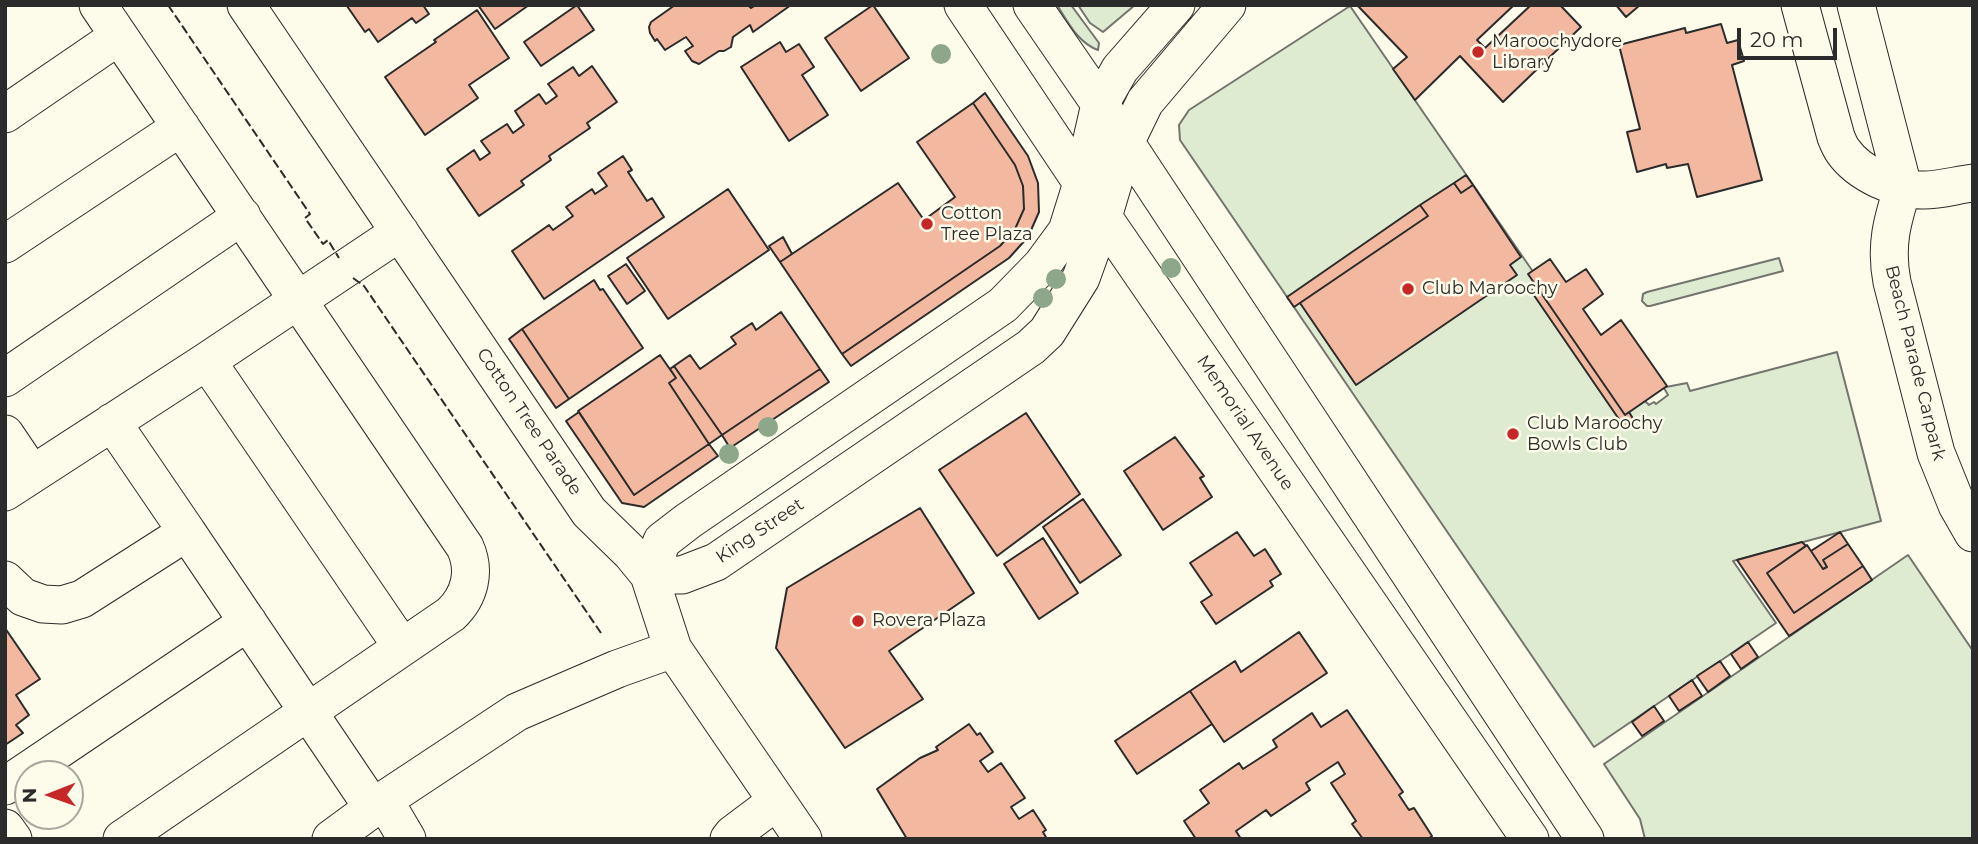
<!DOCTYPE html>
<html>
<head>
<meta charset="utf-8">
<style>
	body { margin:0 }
	#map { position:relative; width:1978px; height:844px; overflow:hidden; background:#fdfbea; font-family:Montserrat,sans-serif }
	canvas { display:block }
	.frame { position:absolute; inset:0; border:7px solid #2b2b2b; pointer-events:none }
	.north { position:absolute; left:14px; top:760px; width:70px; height:70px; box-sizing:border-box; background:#fdfbea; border:2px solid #a9a89e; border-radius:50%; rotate:269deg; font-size:19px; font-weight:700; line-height:28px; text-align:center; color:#2b2b2b }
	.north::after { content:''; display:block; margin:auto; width:24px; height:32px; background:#c62828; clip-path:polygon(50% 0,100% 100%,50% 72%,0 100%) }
	.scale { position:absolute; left:1737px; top:28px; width:100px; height:32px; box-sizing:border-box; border:4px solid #2b2b2b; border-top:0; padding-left:9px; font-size:21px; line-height:24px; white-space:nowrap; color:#2b2b2b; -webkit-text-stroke:5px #fdfbea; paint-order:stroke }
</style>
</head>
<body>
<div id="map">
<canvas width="1978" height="844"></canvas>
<div class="frame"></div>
<div class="north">N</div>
<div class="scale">20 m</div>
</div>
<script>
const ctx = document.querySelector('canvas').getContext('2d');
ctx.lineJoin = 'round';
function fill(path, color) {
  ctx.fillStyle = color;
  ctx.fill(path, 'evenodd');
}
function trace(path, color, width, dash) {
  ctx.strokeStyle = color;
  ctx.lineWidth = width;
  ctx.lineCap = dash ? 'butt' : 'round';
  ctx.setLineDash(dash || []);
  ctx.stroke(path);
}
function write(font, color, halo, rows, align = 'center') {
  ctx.font = font + ' Montserrat,sans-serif';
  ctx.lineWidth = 5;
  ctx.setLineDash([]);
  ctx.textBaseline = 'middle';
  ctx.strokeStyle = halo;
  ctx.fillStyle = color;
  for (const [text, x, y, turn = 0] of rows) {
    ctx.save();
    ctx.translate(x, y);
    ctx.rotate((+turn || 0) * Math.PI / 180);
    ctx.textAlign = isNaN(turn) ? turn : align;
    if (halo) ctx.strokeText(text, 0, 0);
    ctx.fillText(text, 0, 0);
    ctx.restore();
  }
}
const green = new Path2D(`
	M1057 5H1071L1099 43 1098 50C1078 43 1068 22 1057 5Z
	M1078 5H1135L1103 32 1090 23Z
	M1350 6 1629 411 1645 401 1649 405 1654 402 1656 404 1668 395 1664 388 1666 387 1687 383 1690 391 1837 352 1881 521 1733 561 1776 623 1594 747 1180 140 1179 125 1189 110Z
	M1779 258 1783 271 1650 306H1647L1642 301 1643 294 1647 292Z
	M1908 555 1973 651V839H1645L1640 819 1604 764Z`);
const building = new Path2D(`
	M423 5 429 14 416 23 412 18 378 42 369 29 365 32 347 6Z
	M478 5H529L495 29Z
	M577 5 594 30 541 66 524 42Z
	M675 5H748L751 8 756 5H791L753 32 750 25 733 37 731 47 724 51H719L699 64 692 61 685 51 693 46 686 37 665 50 657 39 655 41 650 33 649 27 651 22Z
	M873 5 909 58 861 91 825 38Z
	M1357 5H1514L1477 40 1485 48 1531 5H1560L1581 27 1503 102 1460 56 1415 100 1393 69 1407 57Z
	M1616 5H1640L1626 17Z
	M477 10 509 58 469 85 478 98 425 135 385 77 436 42 434 40Z
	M1721 24 1727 43 1738 40 1744 61 1732 65 1762 180 1697 197 1688 164 1667 168 1666 164 1637 172 1627 132 1640 129 1619 45 1685 28 1686 33Z
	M780 42 786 52 799 44 814 67 802 75 828 115 789 141 741 67Z
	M592 66 617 102 587 123 590 128 549 156 551 160 521 181 524 185 479 216 447 169 474 150 480 160 490 153 481 141 507 124 513 133 524 125 515 111 539 94 546 104 557 96 548 84 573 67 579 76Z
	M985 93 1028 156 1038 183 1039 212 1028 237 1009 258 851 366 842 354 1000 246 1015 229 1024 209 1023 186 1015 165 973 103Z
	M973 103 1015 165 1023 186 1024 209 1015 229 1000 246 842 354 780 262 898 183 924 220 955 197 917 142Z
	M623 156 632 170 628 172 647 201 652 198 664 217 544 299 512 251 549 225 553 230 573 216 566 207 592 189 595 194 607 186 598 173Z
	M1466 175 1473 185 1461 193 1454 183Z
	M1454 183 1461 193 1473 185 1521 257 1510 265 1517 275 1356 385 1300 303 1428 216 1420 205Z
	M728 189 769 250 668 319 627 258Z
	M1420 205 1428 216 1294 307 1287 297Z
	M783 237 792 254 780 262 769 246Z
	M1550 259 1566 282 1586 269 1603 294 1583 309 1601 335 1621 320 1667 386 1625 415 1528 274Z
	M626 264 645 291 627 304 608 276Z
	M594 280 600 290 603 289 643 348 569 399 522 329Z
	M1537 287 1625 415 1629 412 1635 422 1625 428 1531 291Z
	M781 312 820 369 722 435 674 366 690 355 700 369 736 344 731 337 752 323 756 330Z
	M522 329 569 399 556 408 509 339Z
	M660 355 676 378 669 383 709 444 634 495 578 411Z
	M674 366 722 435 709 444 669 383 676 378 670 369Z
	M820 369 829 382 730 448 722 435Z
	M579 412 634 495 709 444 718 456 644 507 622 503 566 421Z
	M1026 413 1080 494 997 556 939 470Z
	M1175 437 1204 476 1200 478 1212 497 1163 530 1124 471Z
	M1083 499 1121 555 1080 583 1043 527Z
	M920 508 974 593 889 651 923 699 845 748 776 648 787 588Z
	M1237 532 1254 556 1265 549 1281 574 1270 581 1273 586 1216 624 1201 602 1212 595 1190 563Z
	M1840 532 1848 544 1823 560 1827 567 1823 569 1811 551Z
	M1043 538 1078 593 1039 619 1004 564Z
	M1802 542 1806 546 1767 573 1794 613 1863 566 1872 580 1789 636 1737 560Z
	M1848 544 1863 566 1794 613 1767 573 1807 545 1823 569 1827 567 1823 560Z
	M5 628 40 679 16 695 29 715 16 725 23 733 5 745Z
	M1299 632 1327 673 1224 742 1190 691 1235 661 1241 672Z
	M1748 642 1758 657 1741 669 1731 654Z
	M1720 661 1730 676 1708 692 1697 676Z
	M1692 680 1702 696 1679 711 1669 696Z
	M1190 691 1212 724 1137 774 1115 741Z
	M1654 706 1664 721 1642 736 1632 722Z
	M1347 710 1403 792 1399 795 1409 810 1414 808 1432 836 1428 839H1363L1352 824 1356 821 1331 783 1345 774 1338 762 1306 783 1310 790 1271 816 1266 810 1236 831 1241 839H1196L1184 821 1209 803 1200 790 1239 763 1243 769 1277 747 1273 740 1312 713 1321 727Z
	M969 724 977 735 980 733 993 752 980 761 988 772 1001 763 1025 798 1011 807 1019 819 1033 810 1046 830 1043 832 1047 839H907L877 789 920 758 938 750 936 747Z`);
const minor = new Path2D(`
	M98 5 465 547C476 571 470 596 451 614L122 839
	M246 5 589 512 631 553 649 575 673 649 803 839
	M963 5 1082 183 1103 217 1530 839
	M1032 5 1100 104 1585 839
	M1800 5 1836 137C1838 142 1840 147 1843 151 1859 174 1897 191 1924 190 1940 190 1957 185 1973 183
	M1856 5 1903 187
	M5 114 119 36
	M1903 187C1892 221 1885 246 1892 282L1936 453 1957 505 1973 533
	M5 244 181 127
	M207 361 402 647
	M5 378 242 216
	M112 422 187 532
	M5 434 32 474
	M5 492 207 361 400 232
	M649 575H682L716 562 1031 347 1047 332 1081 278 1103 217 1125 143 1145 102 1227 5
	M649 575 662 541 688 521 1003 305 1042 265 1067 231 1082 183 1100 104 1120 69 1176 5
	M5 580 23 597 43 604 62 605 82 599 187 532 373 808
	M5 786 248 622
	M384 800 407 839
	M5 828 13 839
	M331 839 384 800 517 712 617 669 673 649
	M729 839 733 834 777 801`);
const fence = new Path2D(`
	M168 5 310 214 305 218 323 244 328 240 339 258
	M353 278 364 286 601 633`);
const trees = [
	[941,54],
	[1171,268],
	[1056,279],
	[1043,298],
	[768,427],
	[729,454]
];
const markers = [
	[1478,52,7,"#c62828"],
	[927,224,7,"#c62828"],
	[1408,289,7,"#c62828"],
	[1513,434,7,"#c62828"],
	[858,621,7,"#c62828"]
];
const poiNames = [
	["Maroochydore",1492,42],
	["Library",1492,63],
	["Cotton",941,214],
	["Tree Plaza",941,235],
	["Club Maroochy",1422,289],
	["Club Maroochy",1527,424],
	["Bowls Club",1527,445],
	["Rovera Plaza",872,621]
];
const streetNames = [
	["Beach Parade Carpark",1915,363,76],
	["Cotton Tree Parade",529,422,56],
	["Memorial Avenue",1245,423,56],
	["King Street",760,531,-34]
];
fill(green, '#deebd1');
trace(green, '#74746e', 2);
fill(building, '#f2b8a0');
trace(building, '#2b2b2b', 2);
trace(minor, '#2b2b2b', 39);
trace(minor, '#fdfbea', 37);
trace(fence, '#2b2b2b', 2, [9, 3.5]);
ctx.fillStyle = '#8ea78a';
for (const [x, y] of trees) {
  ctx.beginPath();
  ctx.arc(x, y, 10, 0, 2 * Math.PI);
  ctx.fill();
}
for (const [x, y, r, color] of markers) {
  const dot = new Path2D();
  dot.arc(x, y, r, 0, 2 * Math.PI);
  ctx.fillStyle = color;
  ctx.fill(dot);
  trace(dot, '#fdfbea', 2.5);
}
write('18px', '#2b2b2b', '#fdfbea', poiNames, 'left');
write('18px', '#2b2b2b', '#fdfbea', streetNames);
</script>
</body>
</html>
